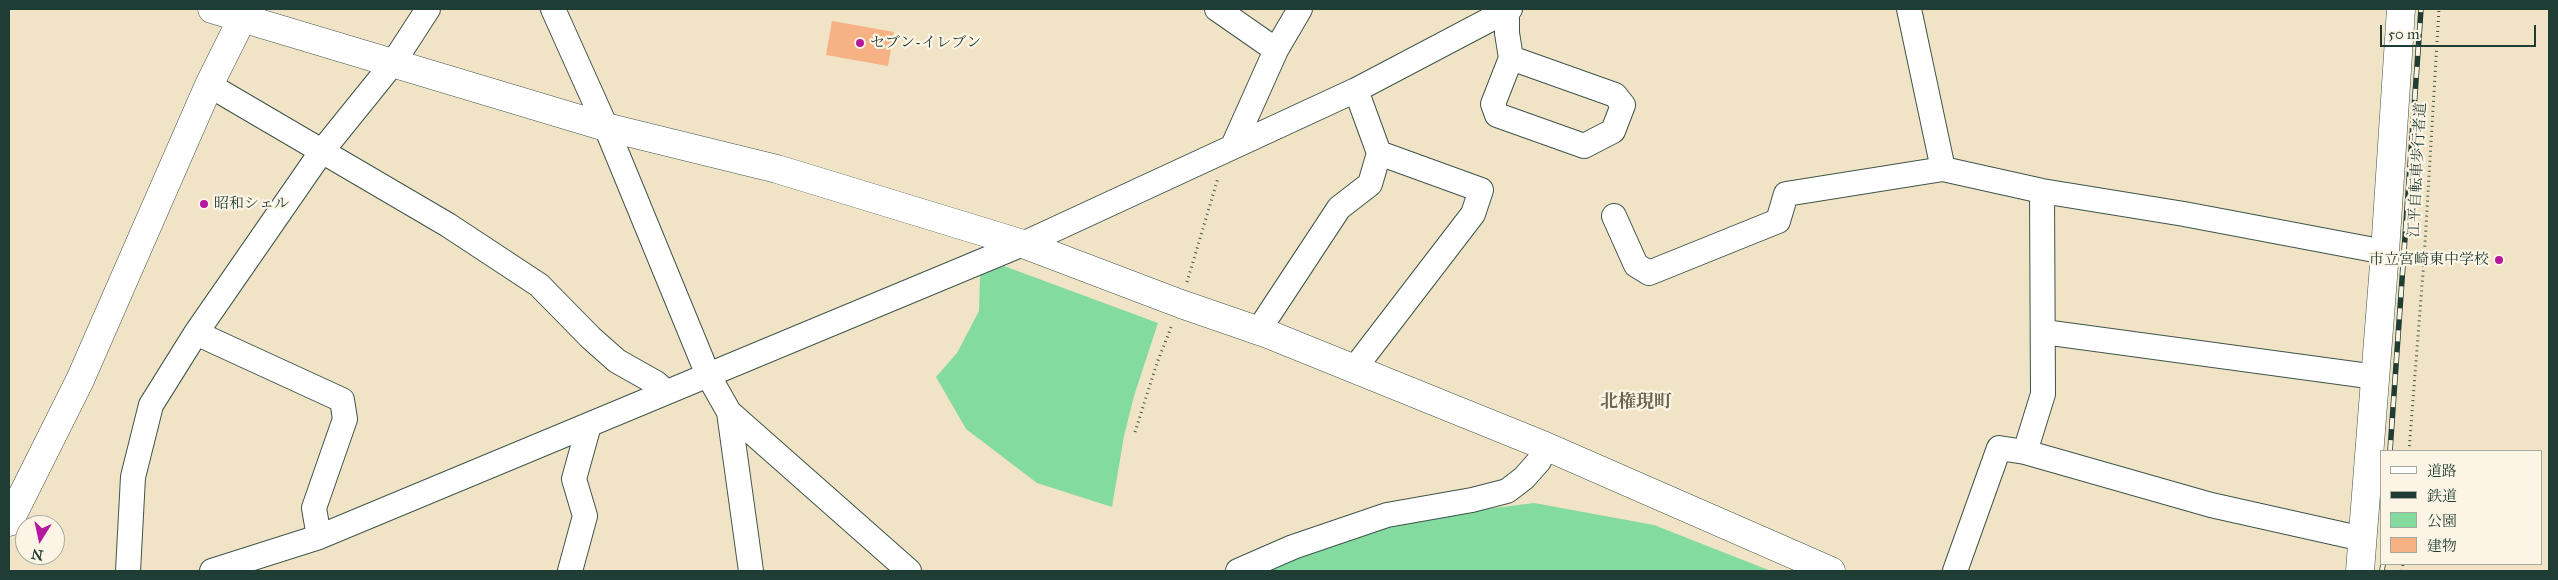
<!DOCTYPE html>
<html>
<head>
<meta charset="utf-8">
<style>
	body { margin:0 }
	#map { position:relative; width:2558px; height:580px; overflow:hidden; background:#f1e3c6; font-family:"IM FELL Great Primer","Noto Serif JP",serif }
	canvas { display:block }
	.frame { position:absolute; inset:0; border:10px solid #1f3d34; pointer-events:none }
	.legend { position:absolute; left:2380px; top:450px; width:162px; height:115px; box-sizing:border-box; background:#fcf5e5; border:1px solid #a4ab9e; margin:0; padding:6px 9px; list-style:none; font-size:15px; color:#1f3d34 }
	.legend li { display:flex; align-items:center; gap:10px; height:25px }
	.legend b { width:25px; border:1px solid #a4ab9e }
	.north { position:absolute; left:15px; top:515px; width:50px; height:50px; box-sizing:border-box; background:#fcf5e5; border:1px solid #a4ab9e; border-radius:50%; rotate:190deg; font-size:14px; font-weight:700; line-height:20px; text-align:center; color:#1f3d34 }
	.north::after { content:''; display:block; margin:auto; width:18px; height:22px; background:#b5179e; clip-path:polygon(50% 0,100% 100%,50% 72%,0 100%) }
	.scale { position:absolute; left:2380px; top:25px; width:156px; height:22px; box-sizing:border-box; border:2px solid #1f3d34; border-top:0; padding-left:6px; font-size:15px; line-height:18px; white-space:nowrap; color:#1f3d34; -webkit-text-stroke:4px #fcf5e5; paint-order:stroke }
</style>
</head>
<body>
<div id="map">
<canvas width="2558" height="580"></canvas>
<div class="frame"></div>
<ul class="legend">
<li><b style="height:6px;background:#fff"></b>道路</li>
<li><b style="height:6px;background:#1f3d34"></b>鉄道</li>
<li><b style="height:14px;background:#83dba0"></b>公園</li>
<li><b style="height:14px;background:#f6b184"></b>建物</li>
</ul>
<div class="north">N</div>
<div class="scale">50 m</div>
</div>
<script>
const ctx = document.querySelector('canvas').getContext('2d');
ctx.lineJoin = 'round';
function fill(path, color) {
  ctx.fillStyle = color;
  ctx.fill(path, 'evenodd');
}
function trace(path, color, width, dash) {
  ctx.strokeStyle = color;
  ctx.lineWidth = width;
  ctx.lineCap = dash ? 'butt' : 'round';
  ctx.setLineDash(dash || []);
  ctx.stroke(path);
}
function write(font, color, halo, rows, align = 'center') {
  ctx.font = font + ' "IM FELL Great Primer","Noto Serif JP",serif';
  ctx.lineWidth = 4.5;
  ctx.setLineDash([]);
  ctx.textBaseline = 'middle';
  ctx.strokeStyle = halo;
  ctx.fillStyle = color;
  for (const [text, x, y, turn = 0] of rows) {
    ctx.save();
    ctx.translate(x, y);
    ctx.rotate((+turn || 0) * Math.PI / 180);
    ctx.textAlign = isNaN(turn) ? turn : align;
    if (halo) ctx.strokeText(text, 0, 0);
    ctx.fillText(text, 0, 0);
    ctx.restore();
  }
}
const green = new Path2D(`
	M1004 266 1158 323 1134 396 1124 436 1112 507 1037 483 966 429 936 377 957 353 979 311 980 275Z
	M1534 503 1654 525 1771 571H1268L1297 558 1407 519Z`);
const building = new Path2D(`
	M832 21 894 32 888 66 826 55Z`);
const path = new Path2D(`
	M2408 256 2424 260
	M1187 282 1218 178
	M1135 432 1157 363 1172 325
	M2409 451 2424 260 2439 9
	M2402 571 2403 564`);
const minor = new Path2D(`
	M553 9 606 127 708 375 729 412 751 571
	M1217 9 1276 50
	M1909 9 1943 169
	M1507 11V33L1511 58 1493 104 1497 115 1584 146 1613 131 1623 105 1615 95 1511 58
	M209 85 448 225 539 285 591 338 617 361 656 383 666 392
	M1233 146 1276 50 1300 9
	M1614 216 1636 265 1649 273 1778 221 1786 194 1943 169 2042 191 2184 214 2385 252
	M1258 331 1339 208 1370 184 1379 153
	M2044 332 2376 377
	M196 333 342 400 345 419 314 508 319 537
	M1354 369 1473 214 1481 190 1379 153 1356 90
	M729 412 909 571
	M2025 452 2043 394 2042 191
	M128 571 133 477 151 405 196 333 322 151 393 63 428 9
	M212 571 319 537 1023 244 1356 90 1510 9
	M570 571 585 516 574 479 589 425
	M1238 571 1293 547 1387 515 1472 500 1507 491 1524 478 1539 461 1545 446
	M1955 571 1999 448 2025 452 2211 505 2363 539`);
const tertiary = new Path2D(`
	M212 9 606 127 777 169 1023 244 1181 304 1268 334 1545 446 1831 571
	M9 522 80 380 209 85 247 9
	M2360 571 2385 252 2401 9`);
const rail = new Path2D(`
	M2390 451 2421 9
	M2382 571 2383 564`);
const markers = [
	[860,43,5,"#b5179e"],
	[204,204,5,"#b5179e"],
	[2499,260,5,"#b5179e"]
];
const poiNames = [
	["セブン-イレブン",870,43],
	["昭和シェル",214,204],
	["市立宮崎東中学校",2489,260,"right"]
];
const streetNames = [
	["江平自転車歩行者道",2418,170,-87]
];
const quarterNames = [
	["北権現町",1636,403]
];
fill(green, '#83dba0');
fill(building, '#f6b184');
trace(minor, '#3e564a', 26);
trace(tertiary, '#3e564a', 29);
trace(path, '#3e564a', 3, [1, 4]);
trace(minor, '#fff', 24);
trace(tertiary, '#fff', 28);
trace(rail, '#1f3d34', 5.5);
trace(rail, '#fcf5e5', 4, [11]);
for (const [x, y, r, color] of markers) {
  const dot = new Path2D();
  dot.arc(x, y, r, 0, 2 * Math.PI);
  ctx.fillStyle = color;
  ctx.fill(dot);
  trace(dot, '#fcf5e5', 2);
}
write('15px', '#1f3d34', '#fcf5e5', poiNames, 'left');
write('15px', '#1f3d34', '#fcf5e5', streetNames);
write('bold 18px', '#6a6650', '#fcf5e5', quarterNames);
</script>
</body>
</html>
